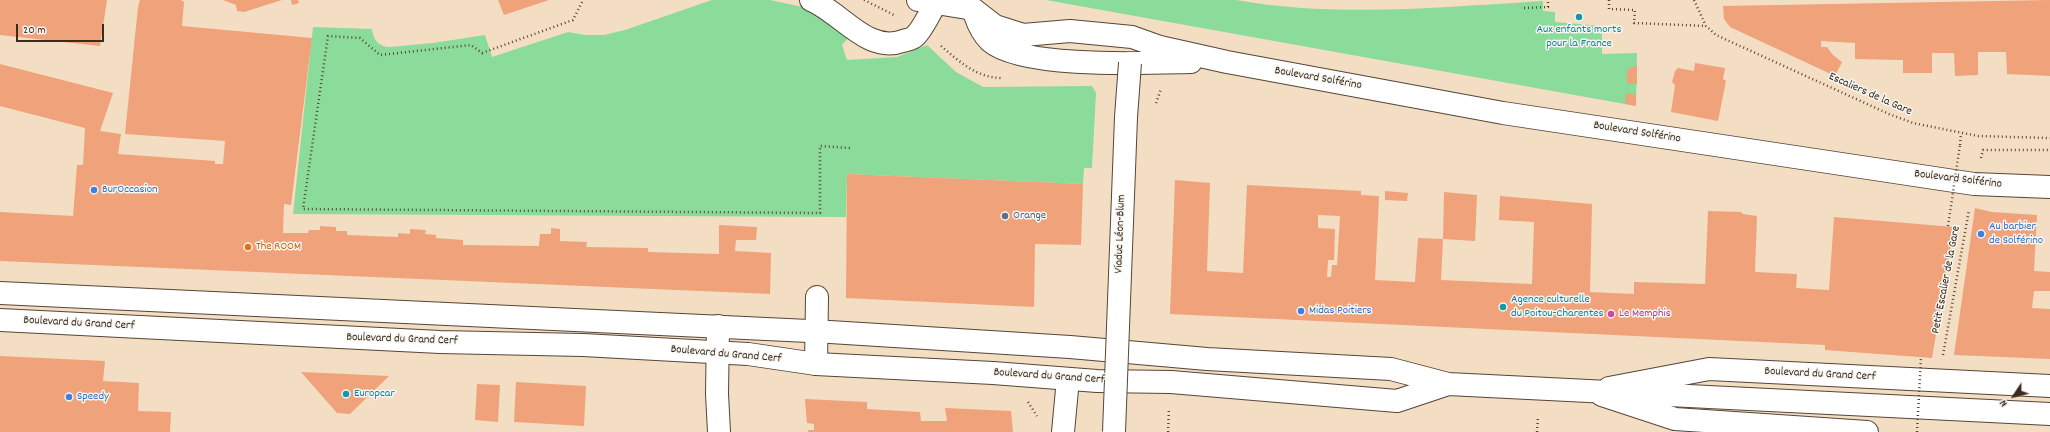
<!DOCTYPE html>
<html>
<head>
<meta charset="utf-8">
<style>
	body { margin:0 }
	#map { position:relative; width:2050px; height:432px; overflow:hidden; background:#f3dec3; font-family:Dekko,sans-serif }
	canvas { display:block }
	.north { position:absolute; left:1994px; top:376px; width:40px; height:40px; -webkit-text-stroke:3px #f6f6f2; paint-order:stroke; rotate:235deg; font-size:11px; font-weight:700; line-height:16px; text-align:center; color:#3b2a1e }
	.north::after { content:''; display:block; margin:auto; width:14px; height:18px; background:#3b2a1e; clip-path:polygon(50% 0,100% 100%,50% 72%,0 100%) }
	.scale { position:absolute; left:16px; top:24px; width:88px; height:18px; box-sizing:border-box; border:2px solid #3b2a1e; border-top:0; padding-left:5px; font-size:12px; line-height:14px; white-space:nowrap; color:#3b2a1e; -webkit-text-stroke:3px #f6f6f2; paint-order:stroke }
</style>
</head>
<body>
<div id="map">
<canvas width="2050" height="432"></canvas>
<div class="north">N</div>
<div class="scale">20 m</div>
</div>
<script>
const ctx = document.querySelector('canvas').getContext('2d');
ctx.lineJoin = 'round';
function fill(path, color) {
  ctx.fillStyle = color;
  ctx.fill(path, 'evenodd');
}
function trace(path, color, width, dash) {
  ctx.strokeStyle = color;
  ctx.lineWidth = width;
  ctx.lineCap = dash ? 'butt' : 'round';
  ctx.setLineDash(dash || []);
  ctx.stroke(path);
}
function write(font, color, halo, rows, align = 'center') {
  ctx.font = font + ' Dekko,sans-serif';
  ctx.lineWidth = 3;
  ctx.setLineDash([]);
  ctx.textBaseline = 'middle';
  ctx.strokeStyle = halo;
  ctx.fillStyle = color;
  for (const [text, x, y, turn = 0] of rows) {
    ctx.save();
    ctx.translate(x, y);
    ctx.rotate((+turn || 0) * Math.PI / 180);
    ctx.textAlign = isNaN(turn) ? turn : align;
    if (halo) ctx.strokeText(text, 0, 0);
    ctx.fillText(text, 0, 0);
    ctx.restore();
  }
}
const green = new Path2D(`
	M712 0H770L803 7 816 10 849 37 842 45 847 60 897 57 927 45 956 72 983 87 1092 86 1096 93 1092 168H1084L1083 184 847 174 846 217 293 214 313 27 372 29C373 40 379 47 390 47L433 43 485 35 492 57 568 32 585 35H604L625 30Z
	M1046 0H1236C1338 18 1441 7 1543 1V11L1555 12V22L1602 26V54L1637 53 1636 106Z`);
const building = new Path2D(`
	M0 0H107L100 46 0 35Z
	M140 0H181L184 2 182 26 312 38 291 205 284 204 283 233H308L309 230H320V226L336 227V231H347V235L398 237V233L410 234V229L426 230 425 234 436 235V238L463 240V245L539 246 540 234H551V228L560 229V241L587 242 586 247 648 248V252L719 254V225L757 227 756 240H736L735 251 771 253 770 294 0 261V212L73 216 77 165H83L85 128 0 106V64L113 93 100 131 121 134 118 154 215 161V164H223L225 141 125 134 138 7Z
	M223 0H282L244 12 237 11 236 5Z
	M291 0H298L299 3 292 5Z
	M498 0H549L504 15Z
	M2050 0V76L2007 74 2006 52H1978V75L1955 76 1954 53H1932V73H1903V60L1855 59V43L1821 41V47H1827L1833 55 1842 62 1835 76 1730 27 1724 19 1723 6Z
	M1695 63 1725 68 1723 79 1726 81 1718 121 1671 112 1675 85 1672 82 1675 71 1678 68 1694 71Z
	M1637 65V84H1627V70Z
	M1626 93 1636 95V106L1625 104Z
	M847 174 1083 184 1081 245 1035 244 1034 307 846 298Z
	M1175 180 1210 183 1207 271 1243 273 1247 185 1361 191V195L1379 196 1375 280 1415 282 1418 238 1443 239 1444 192 1477 195 1475 241 1443 239 1441 280 1532 284 1534 222 1499 220 1500 196 1535 199 1592 204 1590 292 1634 294V282L1705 284 1708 211 1741 212 1743 214 1757 216 1755 272 1797 274 1796 288 1829 290 1834 217 1954 227 1932 358 1825 350V345L1170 314ZM1318 215 1340 216 1337 265H1332L1331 277H1327L1328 260H1334L1335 229 1318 228Z
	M1385 191 1408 193 1407 201 1385 200Z
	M1975 208 1992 212 2037 215 2034 271 2050 272V291H2034L2032 308 2050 309V359L1954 355Z
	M0 356 105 361 103 381 139 383 138 411 171 412 170 432H0Z
	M301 372 389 376 350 414 337 413Z
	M516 382 586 386 584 426 514 422Z
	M477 384 500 385 498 422 475 420Z
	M805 399 867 402V409L920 412 921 421H947L945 408 1011 411 1013 432H808V430H814V424L807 423Z`);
const path = new Path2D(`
	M864 0 894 15
	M1609 0V9L1635 10 1634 23 1706 26
	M1694 0 1706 26 1716 35 1889 114 1913 123 1978 136 2050 138
	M582 2 573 20 482 53 471 45 380 55 360 38 328 36 303 209 820 213V146L850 148
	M1524 8 1548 7V0
	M941 46C960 62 977 78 1002 78
	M1156 103 1161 89
	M1960 145 1961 133
	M1981 158 1983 150H2050
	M1943 355 1969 210
	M1028 402 1037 416
	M1168 432 1169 409
	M1537 432 1538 416`);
const minor = new Path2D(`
	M811 0C841 12 867 54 903 41 906 40 912 39 914 37 922 31 930 12 936 3
	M918 0 973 9 995 26 1023 35 1070 31 1132 37 1160 47 1227 62 1503 113 1974 184 2050 187
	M975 15C978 24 983 34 990 41 1022 69 1147 63 1191 62
	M718 326 717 394 719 432
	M816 364 817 297
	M1609 388 1709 369 2050 386
	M1602 395 1675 419 1867 432
	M1063 432 1068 379`);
const major = new Path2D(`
	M0 293 830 332 1070 347 1207 359 1391 369 1448 384 2050 414
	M0 320 440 342 583 345 748 354 816 364 993 373 1097 381 1171 382 1397 401 1448 384`);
const pathBridge = new Path2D(`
	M1948 226 1960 145
	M1917 432 1921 357`);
const minorBridge = new Path2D(`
	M1114 432 1126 117 1130 63`);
const markers = [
	[1579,17,4,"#0f9aa8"],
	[94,190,4,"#3f7fe0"],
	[1005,216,4,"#5c6f8a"],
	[1981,234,4,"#3f7fe0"],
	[248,247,4,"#e8710a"],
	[1503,307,4,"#0f9aa8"],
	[1301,311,4,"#3f7fe0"],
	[1611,314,4,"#d1479c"],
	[346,394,4,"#0f9aa8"],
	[69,397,4,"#3f7fe0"]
];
const cultureNames = [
	["Aux enfants morts",1579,30,"center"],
	["pour la France",1579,44,"center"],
	["Agence culturelle",1511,300],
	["du Poitou-Charentes",1511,314],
	["Europcar",354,394]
];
const streetNames = [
	["Boulevard Solférino",1318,79,10],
	["Escaliers de la Gare",1870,95,24],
	["Boulevard Solférino",1637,133,9],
	["Boulevard Solférino",1958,180,7],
	["Viaduc Léon-Blum",1121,234,-88],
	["Petit Escalier de la Gare",1947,280,-79],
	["Boulevard du Grand Cerf",79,324,3],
	["Boulevard du Grand Cerf",402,340,2],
	["Boulevard du Grand Cerf",726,355,5],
	["Boulevard du Grand Cerf",1820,375,3],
	["Boulevard du Grand Cerf",1049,377,4]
];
const shopNames = [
	["BurOccasion",102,190],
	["Au barbier",1989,227],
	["de Solférino",1989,241],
	["Midas Poitiers",1309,311],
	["Speedy",77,397]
];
const serviceNames = [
	["Orange",1013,216]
];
const foodNames = [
	["The ROOM",256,247]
];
const hotelNames = [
	["Le Memphis",1619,314]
];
fill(green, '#8bdb9a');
fill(building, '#f0a27a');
trace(minor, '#574537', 24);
trace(major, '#574537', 24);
trace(path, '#574537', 2.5, [1, 3]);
trace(minor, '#fff', 22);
trace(major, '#fff', 22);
trace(minorBridge, '#574537', 24, []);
trace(pathBridge, '#574537', 2.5, [1, 3]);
trace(minorBridge, '#fff', 22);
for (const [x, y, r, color] of markers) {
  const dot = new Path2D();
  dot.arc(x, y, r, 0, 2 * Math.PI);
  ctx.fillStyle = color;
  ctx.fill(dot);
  trace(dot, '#f6f6f2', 1.5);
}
write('12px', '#0d838f', '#f6f6f2', cultureNames, 'left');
write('12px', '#3b2a1e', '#f6f6f2', streetNames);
write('12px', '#366cbe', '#f6f6f2', shopNames, 'left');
write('12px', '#4e5e75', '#f6f6f2', serviceNames, 'left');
write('12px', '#c56008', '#f6f6f2', foodNames, 'left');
write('12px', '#b23c85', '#f6f6f2', hotelNames, 'left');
</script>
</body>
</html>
